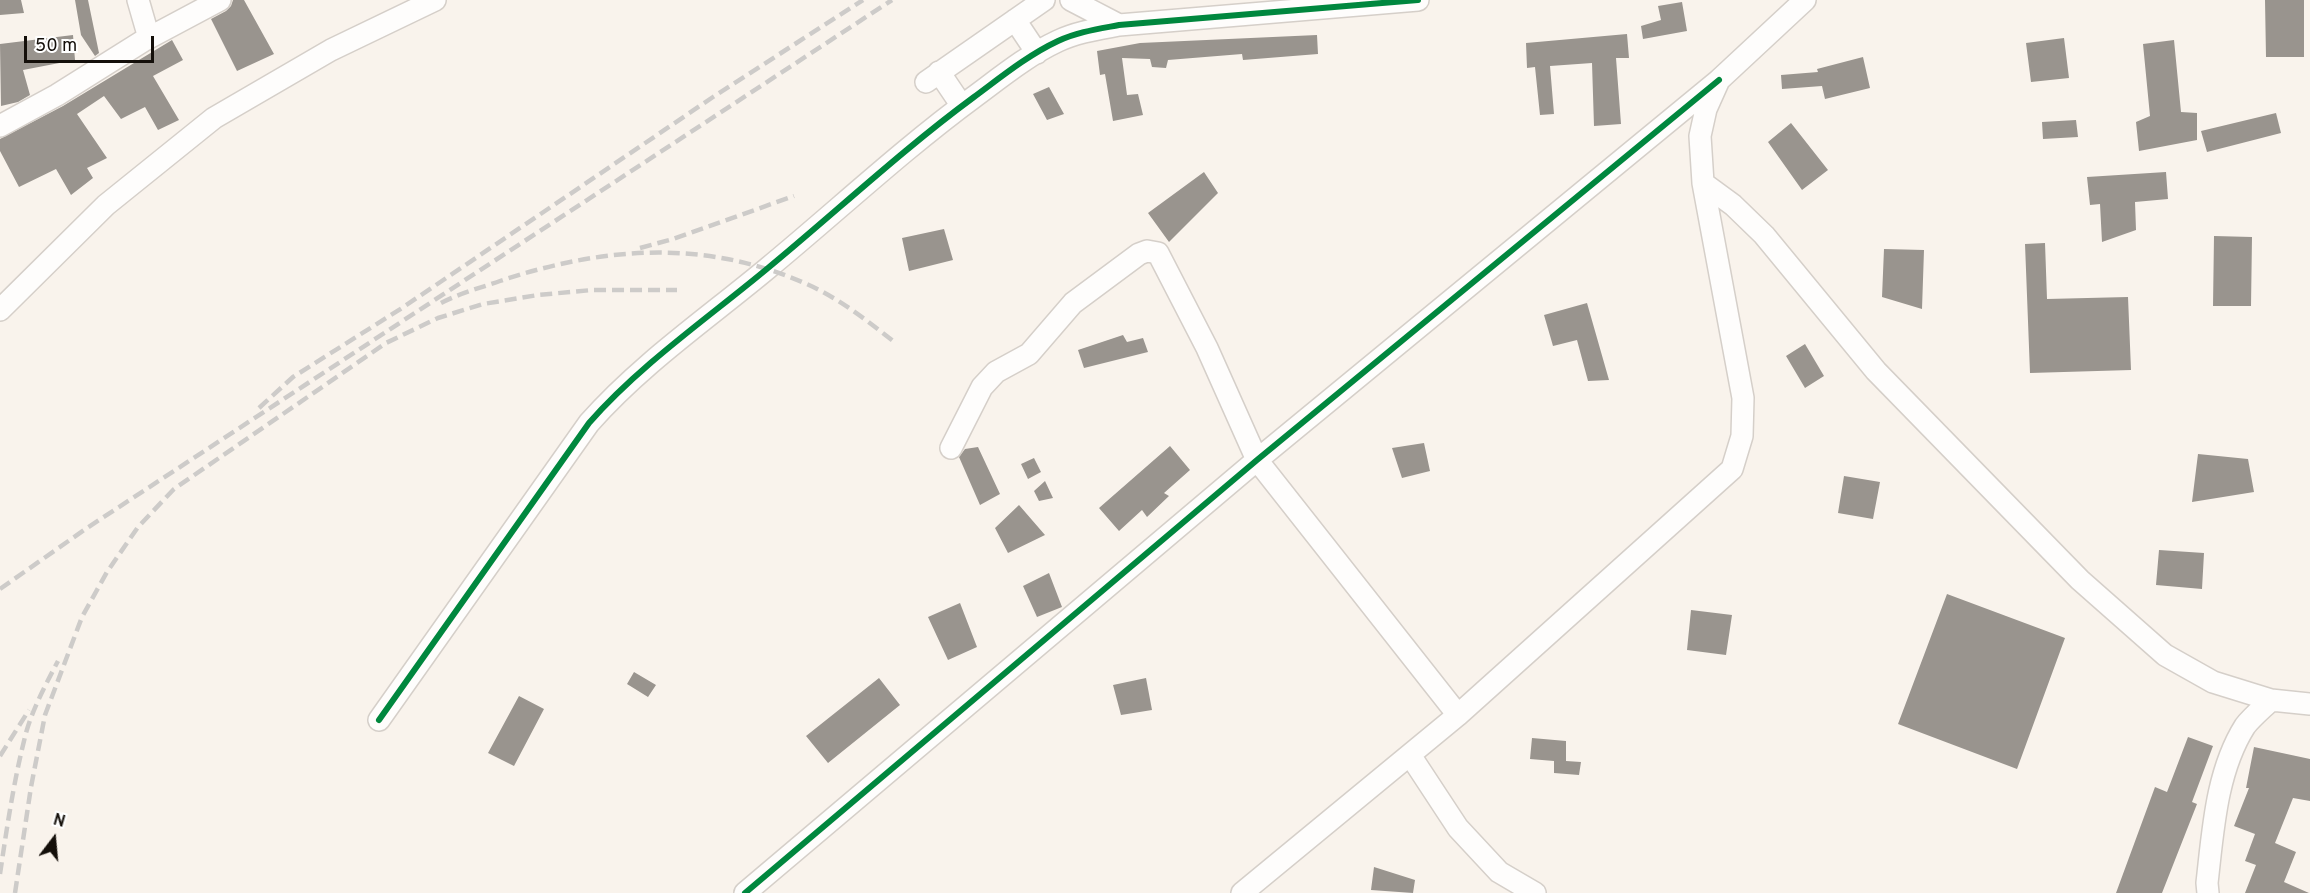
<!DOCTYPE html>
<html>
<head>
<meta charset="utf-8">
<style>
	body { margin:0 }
	#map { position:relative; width:2310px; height:893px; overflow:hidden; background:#f9f3ec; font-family:Overpass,sans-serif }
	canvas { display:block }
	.north { position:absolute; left:24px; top:809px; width:60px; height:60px; -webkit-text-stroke:4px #fff; paint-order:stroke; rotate:16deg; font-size:16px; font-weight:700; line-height:24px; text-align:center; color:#140f0a }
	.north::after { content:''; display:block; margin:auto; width:21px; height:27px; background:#140f0a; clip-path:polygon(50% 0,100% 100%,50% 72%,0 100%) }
	.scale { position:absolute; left:24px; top:36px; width:130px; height:27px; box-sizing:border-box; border:3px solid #140f0a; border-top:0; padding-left:8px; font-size:18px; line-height:21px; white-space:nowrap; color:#140f0a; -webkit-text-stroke:4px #fff; paint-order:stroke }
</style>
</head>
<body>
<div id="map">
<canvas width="2310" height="893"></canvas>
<div class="north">N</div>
<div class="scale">50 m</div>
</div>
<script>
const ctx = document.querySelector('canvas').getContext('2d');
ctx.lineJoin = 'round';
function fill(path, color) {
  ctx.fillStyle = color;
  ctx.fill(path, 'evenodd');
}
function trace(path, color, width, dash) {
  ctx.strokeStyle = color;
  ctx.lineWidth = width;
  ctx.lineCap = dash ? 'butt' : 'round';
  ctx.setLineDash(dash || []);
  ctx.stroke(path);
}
const building = new Path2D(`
	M0 0H21L24 13 0 15Z
	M75 0H88L99 53 95 56 81 35Z
	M233 0H244L274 54 237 71 211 19 226 11 231 6Z
	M2265 0H2304V57H2266Z
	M1682 2 1687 31 1643 39 1641 26 1661 20 1658 6Z
	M1627 34 1629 58H1616L1621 124 1594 126 1592 63 1550 66 1554 114 1540 115 1535 67 1527 68 1526 43Z
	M73 35 75 60 23 70 30 95 18 102 1 106 0 44Z
	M1317 35 1318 54 1243 60 1242 54 1168 60 1166 68 1152 67 1150 59 1122 58 1127 95 1138 94 1143 115 1113 121 1105 74 1100 75 1097 51 1140 43Z
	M2064 38 2069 78 2031 82 2026 43Z
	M172 40 183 60 153 76 179 120 158 130 145 107 121 119 104 96 77 114 107 158 87 168 93 178 71 195 56 169 19 187 0 151V139L63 106Z
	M2174 40 2181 112 2197 113V140L2139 151 2136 122 2150 116 2143 44Z
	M1863 57 1870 88 1825 99 1822 86 1782 89 1781 75 1818 72 1817 69Z
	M1049 87 1064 114 1047 120 1033 94Z
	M2276 113 2281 133 2207 152 2201 131Z
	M2076 120 2078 137 2043 139 2042 122Z
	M1791 123 1828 170 1802 190 1768 142Z
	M1204 172 1218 193 1169 242 1148 213Z
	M2166 172 2168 199 2135 202 2136 230 2102 242 2100 204 2090 205 2087 177Z
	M944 229 953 260 909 271 902 238Z
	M2214 236 2252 237 2251 306H2213Z
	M2045 243 2047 299 2128 297 2131 370 2030 373 2025 244Z
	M1884 249 1924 250 1922 309 1882 297Z
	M1587 303 1609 380 1588 381 1577 340 1553 346 1544 315Z
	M1123 335 1127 342 1143 338 1148 352 1084 368 1078 350Z
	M1805 344 1824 376 1805 388 1786 356Z
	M1424 443 1430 471 1402 478 1392 448Z
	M1170 446 1190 470 1164 493 1169 496 1147 517 1142 510 1119 531 1099 508Z
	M978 447 1000 494 980 505 959 457 965 449Z
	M2198 454 2248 459 2254 492 2192 502Z
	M1034 458 1041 472 1028 479 1021 464Z
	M1844 476 1880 482 1873 519 1838 513Z
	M1045 481 1053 498 1039 501 1034 491Z
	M1019 505 1045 535 1008 553 995 528Z
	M2159 550 2204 553 2202 589 2156 585Z
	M1049 573 1062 607 1037 617 1023 586Z
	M1947 594 2065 638 2017 769 1898 724Z
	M960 603 977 647 948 660 928 617Z
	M1691 610 1732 615 1726 655 1687 650Z
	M634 672 656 685 648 697 627 684Z
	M879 678 900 705 828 763 806 736Z
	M1146 678 1152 710 1121 715 1113 685Z
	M519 696 544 709 514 766 488 753Z
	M2188 737 2213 746 2192 802 2197 804 2162 893H2116L2155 787 2167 792Z
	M1532 738 1566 741V761L1581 762 1579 775 1554 773V761L1530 759Z
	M2254 747 2310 759V801L2293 798 2275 843 2296 852 2284 882 2309 893H2245L2256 865 2245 861 2255 834 2234 826 2249 788H2246Z
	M1374 867 1415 880 1413 893 1371 890Z`);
const minor = new Path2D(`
	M138 0 149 38
	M1071 0 1119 25
	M1015 20 1037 53
	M939 72 962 106
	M926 82 1044 0
	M0 126 57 95 143 41 220 0
	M1703 183 1733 205 1764 235 1876 371 2080 580 2165 655 2213 682 2271 700 2310 704
	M0 310 106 205 214 118 331 50 435 0
	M951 448 982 387 996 372 1029 354 1073 303 1139 254 1147 251 1158 253 1207 348 1257 460 1458 715
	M379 720 589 423C641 364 708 318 768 268 837 211 902 150 974 97 1001 77 1028 55 1058 41 1077 32 1098 29 1119 25L1418 0
	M1410 755 1458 828 1499 872 1535 893
	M745 893 1257 460 1719 80
	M1242 893 1458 715 1732 469 1742 436 1743 398 1703 183 1700 136 1706 109 1719 80 1805 0
	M2208 893 2207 883C2213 831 2216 772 2245 726 2252 717 2263 708 2271 700`);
const rail = new Path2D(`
	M640 248 673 239 794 196
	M441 303C460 293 480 288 500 281 602 247 702 239 802 282 836 296 865 319 893 341
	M259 408 293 377 402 308 713 97 863 0
	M0 589 87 528 892 0
	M0 756 29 710
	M0 874C7 827 14 779 26 733 33 708 46 684 58 661
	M15 893 31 787 45 715 82 617 107 572 138 527 174 489 386 343 438 318 483 304 538 295 592 290H677`);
const cycleway = new Path2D(`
	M379 720 589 423C641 364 708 318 768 268 837 211 902 150 974 97 1001 77 1028 55 1058 41 1077 32 1098 29 1119 25L1418 0
	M745 893 1257 460 1719 80`);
fill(building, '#99948e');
trace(minor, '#d5cfc9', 24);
trace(minor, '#fefdfc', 21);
trace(rail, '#cdcbc9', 4.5, [12, 6]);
trace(cycleway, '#00873e', 6);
</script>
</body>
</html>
